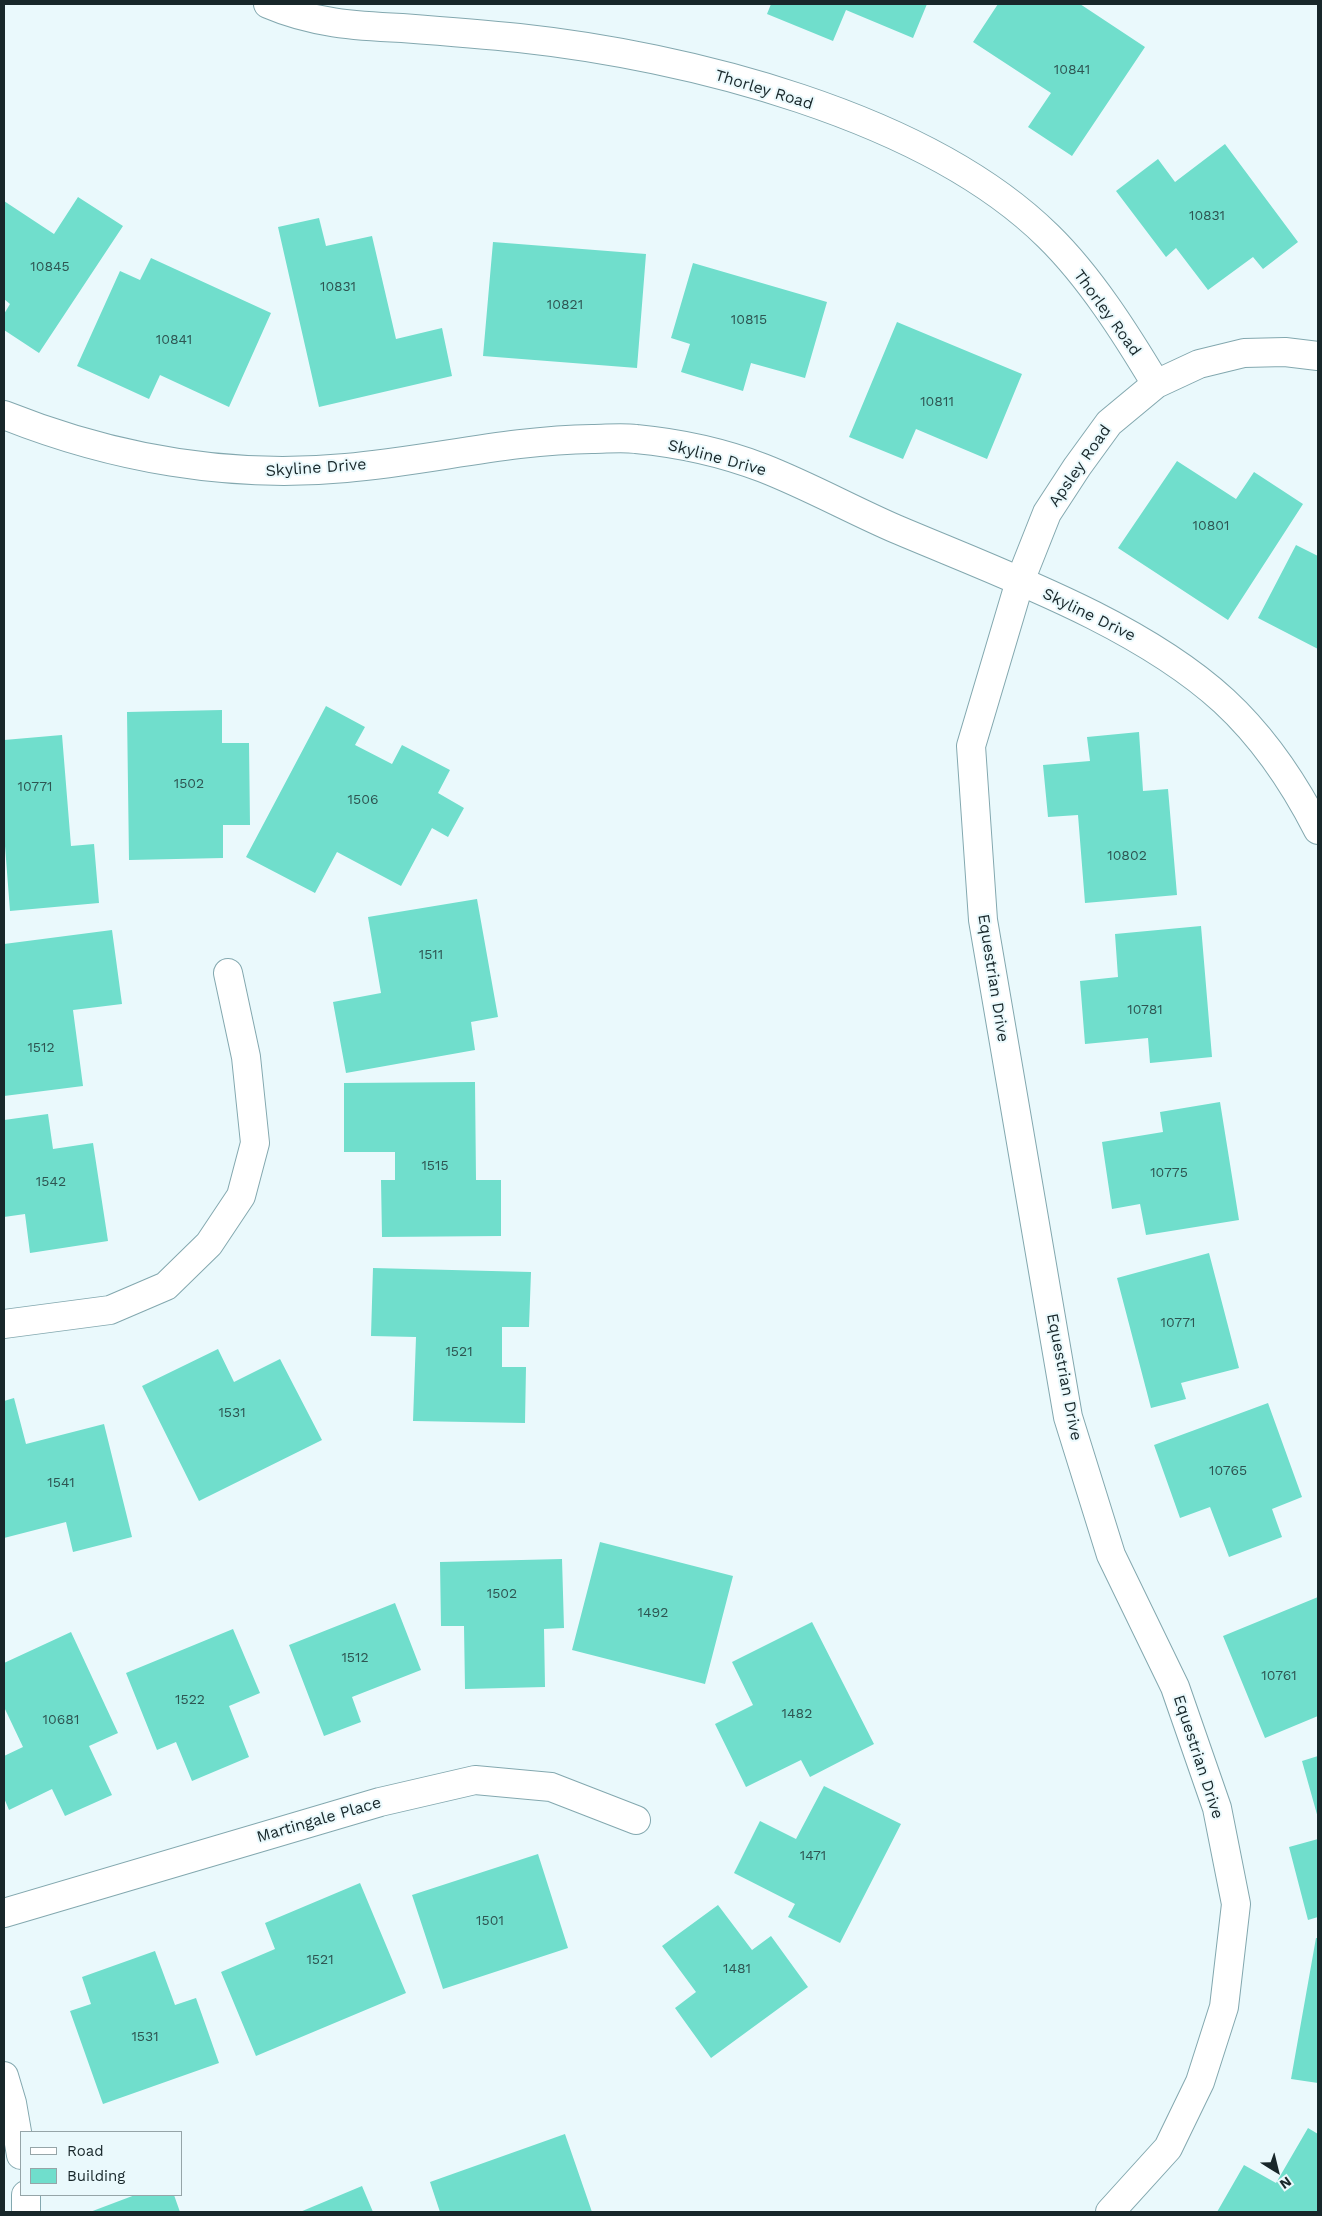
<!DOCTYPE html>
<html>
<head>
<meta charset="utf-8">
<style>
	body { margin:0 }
	#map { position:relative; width:1322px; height:2216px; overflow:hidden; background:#eaf9fc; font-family:"Work Sans",sans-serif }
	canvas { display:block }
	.frame { position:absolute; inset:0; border:5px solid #18272a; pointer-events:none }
	.legend { position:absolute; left:20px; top:2131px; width:162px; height:65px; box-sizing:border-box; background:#eaf9fc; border:1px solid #96a5a8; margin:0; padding:6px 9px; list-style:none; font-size:15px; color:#18272a }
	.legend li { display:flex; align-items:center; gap:10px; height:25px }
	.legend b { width:25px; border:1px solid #96a5a8 }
	.north { position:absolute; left:1252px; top:2146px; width:50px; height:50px; -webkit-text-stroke:4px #eaf9fc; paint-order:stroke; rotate:144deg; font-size:14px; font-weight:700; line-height:20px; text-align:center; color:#18272a }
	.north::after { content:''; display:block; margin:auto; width:18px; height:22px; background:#18272a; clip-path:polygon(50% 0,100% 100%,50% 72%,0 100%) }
</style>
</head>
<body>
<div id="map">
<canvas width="1322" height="2216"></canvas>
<div class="frame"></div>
<ul class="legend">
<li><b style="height:6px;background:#fff"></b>Road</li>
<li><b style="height:14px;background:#70decc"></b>Building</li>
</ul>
<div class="north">N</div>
</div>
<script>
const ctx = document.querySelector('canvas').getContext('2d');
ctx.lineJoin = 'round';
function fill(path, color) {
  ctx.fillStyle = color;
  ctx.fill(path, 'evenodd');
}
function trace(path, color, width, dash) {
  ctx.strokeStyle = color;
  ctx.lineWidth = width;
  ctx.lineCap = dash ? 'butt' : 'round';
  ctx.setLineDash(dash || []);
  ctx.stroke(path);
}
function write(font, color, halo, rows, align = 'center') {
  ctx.font = font + ' "Work Sans",sans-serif';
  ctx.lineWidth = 4;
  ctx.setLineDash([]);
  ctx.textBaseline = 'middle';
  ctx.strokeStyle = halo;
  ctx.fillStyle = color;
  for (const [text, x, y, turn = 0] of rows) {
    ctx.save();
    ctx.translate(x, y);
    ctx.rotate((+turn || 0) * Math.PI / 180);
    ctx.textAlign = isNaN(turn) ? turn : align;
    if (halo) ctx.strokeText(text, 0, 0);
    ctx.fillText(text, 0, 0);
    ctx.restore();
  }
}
const building = new Path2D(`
	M771 4H927L913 38 846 10 833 41 767 14Z
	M998 4H1080L1145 47 1072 156 1028 127 1051 93 973 42Z
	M1225 144 1298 242 1263 269 1253 257 1208 290 1176 248 1166 257 1116 191 1158 159 1175 182Z
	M78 197 123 226 39 353 4 330V314L10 304 4 299V201L54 234Z
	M319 218 326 246 372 236 396 339 442 328 452 376 319 407 278 227Z
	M493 242 646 254 637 368 483 356Z
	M151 258 271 313 229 407 160 375 149 399 77 366 120 271 140 280Z
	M693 263 827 302 805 378 751 363 743 391 681 372 690 344 671 338Z
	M897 322 1022 374 987 459 916 429 903 459 849 437Z
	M1177 461 1236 499 1254 472 1303 504 1228 620 1118 548Z
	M1296 545 1318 556V649L1258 618Z
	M326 706 365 727 355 745 392 764 402 745 450 770 438 793 464 808 448 837 432 828 401 886 337 852 315 893 246 857Z
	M222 710V743H249L250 825H223V858L129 860 127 712Z
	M1139 732 1143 791 1168 789 1177 895 1085 903 1078 815 1048 817 1043 765 1090 761 1087 737Z
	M62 735 71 846 94 844 99 903 10 911 4 833V740Z
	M477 899 498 1017 471 1022 475 1050 346 1073 333 1002 381 993 368 917Z
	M1201 926 1212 1057 1150 1063 1148 1038 1085 1044 1080 981 1118 977 1115 934Z
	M112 930 122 1004 73 1010 83 1086 4 1096V944Z
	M475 1082 476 1180H501V1236L382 1237 381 1180H395V1152H344V1083Z
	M1220 1102 1239 1220 1146 1235 1140 1204 1112 1209 1102 1142 1163 1132 1160 1112Z
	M48 1114 53 1149 93 1143 108 1241 30 1253 25 1214 4 1217V1120Z
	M1209 1253 1239 1368 1181 1383 1186 1399 1151 1408 1117 1278Z
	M373 1268 531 1272 529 1327H502V1367H526L525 1423 413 1421 416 1337 371 1336Z
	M218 1349 234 1382 280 1359 322 1440 199 1501 142 1386Z
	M14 1398 26 1444 104 1424 132 1537 73 1552 66 1522 4 1538V1401Z
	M1268 1403 1302 1497 1272 1509 1282 1537 1229 1557 1210 1507 1180 1518 1154 1445Z
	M600 1542 733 1576 705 1684 572 1650Z
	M562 1559 564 1628 544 1629 545 1687 465 1689 464 1626H441L440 1562Z
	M1318 1597V1716L1265 1738 1223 1636Z
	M395 1603 421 1670 352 1697 361 1722 324 1736 289 1645Z
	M812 1622 874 1744 810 1777 801 1760 746 1787 715 1724 753 1705 732 1662Z
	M233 1629 260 1693 229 1706 249 1757 192 1781 176 1742 157 1750 126 1673Z
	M71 1632 118 1733 89 1746 112 1795 65 1816 52 1789 9 1810 4 1798V1756L23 1747 4 1707V1663Z
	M1318 1756V1818L1302 1761Z
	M824 1786 901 1824 840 1943 788 1917 795 1904 734 1873 760 1821 796 1839Z
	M1318 1839V1917L1308 1920 1289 1847Z
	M538 1854 568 1948 443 1989 412 1895Z
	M360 1883 406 1993 256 2056 221 1972 275 1949 265 1923Z
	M718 1905 752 1950 771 1936 808 1987 711 2058 675 2008 696 1992 662 1946Z
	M1316 1938H1318V2083L1291 2079Z
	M155 1951 175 2005 196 1998 219 2063 103 2104 70 2011 91 2004 82 1977Z
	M1308 2128 1318 2134V2212H1217L1244 2165 1276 2183Z
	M565 2134 592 2212H440L430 2182Z
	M362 2186 373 2212H300Z
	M135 2195H174L180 2212H90Z`);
const street = new Path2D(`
	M268 4C312 23 355 26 402 28 441 31 480 34 519 38 686 56 925 115 1048 236 1090 277 1126 334 1156 384
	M4 1324 110 1310 166 1286 209 1244 241 1196 255 1143 246 1057 228 973
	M4 1913 380 1802 475 1780 551 1787 636 1820
	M4 2076 12 2103 21 2155
	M26 2195V2212
	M1110 2212 1168 2148 1200 2082 1224 2007 1236 1904 1217 1808 1175 1687 1111 1555 1068 1417 983 920 971 746 1020 581 1047 513 1077 467 1109 423 1156 384 1199 364 1244 353 1285 352 1318 356`);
const secondary = new Path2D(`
	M4 415C112 458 229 479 346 468 428 461 509 440 592 439 606 439 621 437 636 439 678 443 724 453 763 468 809 486 852 510 896 529 1002 574 1139 623 1224 701 1264 738 1293 781 1318 830`);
const numberNames = [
	["10841",1072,70],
	["10831",1207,216],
	["10845",50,267],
	["10831",338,287],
	["10821",565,305],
	["10815",749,320],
	["10841",174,340],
	["10811",937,402],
	["10801",1211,526],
	["1502",189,784],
	["10771",35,787],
	["1506",363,800],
	["10802",1127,856],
	["1511",431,955],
	["10781",1145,1010],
	["1512",41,1048],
	["1515",435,1166],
	["10775",1169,1173],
	["1542",51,1182],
	["10771",1178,1323],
	["1521",459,1352],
	["1531",232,1413],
	["10765",1228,1471],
	["1541",61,1483],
	["1502",502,1594],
	["1492",653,1613],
	["1512",355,1658],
	["10761",1279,1676],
	["1522",190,1700],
	["1482",797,1714],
	["10681",61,1720],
	["1471",813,1856],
	["1501",490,1921],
	["1521",320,1960],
	["1481",737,1969],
	["1531",145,2037]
];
const streetNames = [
	["Thorley Road",764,90,17],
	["Thorley Road",1107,313,54],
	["Skyline Drive",717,458,15],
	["Apsley Road",1080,466,-55],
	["Skyline Drive",316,468,-4],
	["Skyline Drive",1089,615,26],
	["Equestrian Drive",993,978,81],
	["Equestrian Drive",1064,1377,79],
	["Equestrian Drive",1198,1757,72],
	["Martingale Place",319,1820,-16]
];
fill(building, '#70decc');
trace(street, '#83a8af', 30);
trace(secondary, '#83a8af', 30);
trace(street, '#fff', 28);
trace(secondary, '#fff', 28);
write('14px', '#2e5552', null, numberNames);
write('16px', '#18272a', '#eaf9fc', streetNames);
</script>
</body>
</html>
